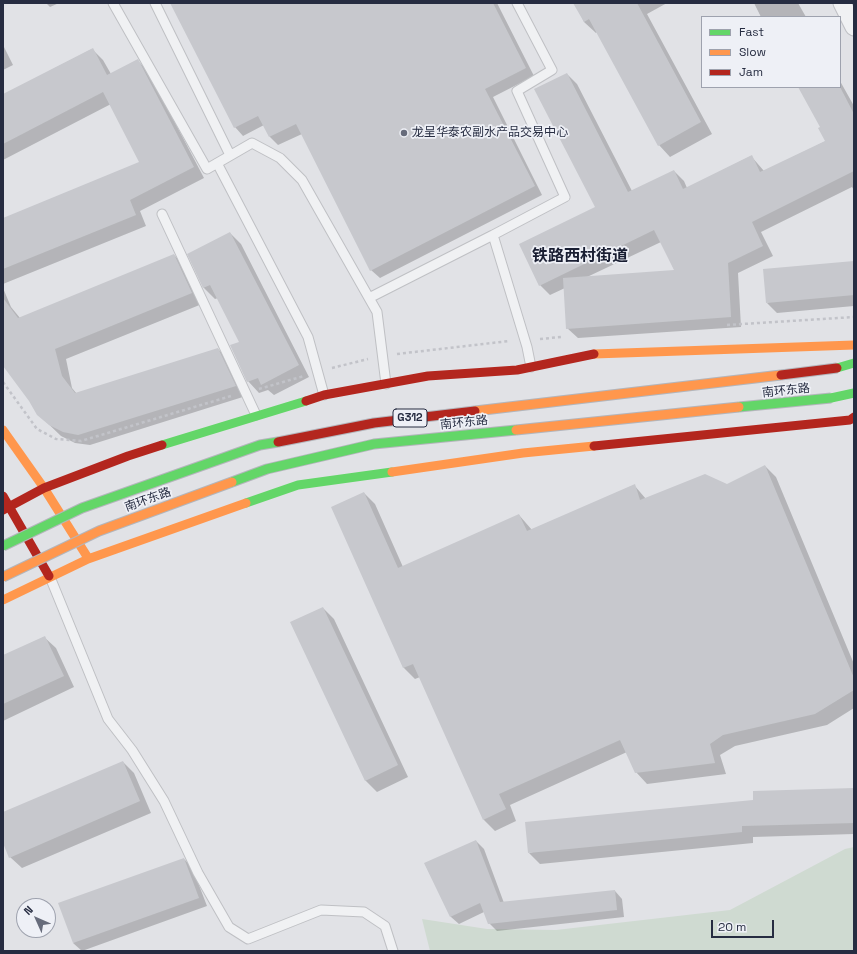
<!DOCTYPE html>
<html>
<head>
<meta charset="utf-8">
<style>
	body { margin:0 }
	#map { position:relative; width:857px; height:954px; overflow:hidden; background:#e1e2e6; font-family:"Space Grotesk",sans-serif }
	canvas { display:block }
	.frame { position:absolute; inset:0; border:4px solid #262c41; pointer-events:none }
	.legend { position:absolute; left:701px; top:16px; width:140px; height:72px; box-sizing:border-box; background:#eef0f6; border:1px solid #9ea2ae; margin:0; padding:5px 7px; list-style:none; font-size:12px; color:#262c41 }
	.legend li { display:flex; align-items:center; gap:8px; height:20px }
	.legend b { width:20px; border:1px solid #9ea2ae }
	.north { position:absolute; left:16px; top:898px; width:40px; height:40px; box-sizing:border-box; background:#eef0f6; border:1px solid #9ea2ae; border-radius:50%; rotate:315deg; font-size:11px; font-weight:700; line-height:16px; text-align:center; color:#262c41 }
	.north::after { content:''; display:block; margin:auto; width:14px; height:18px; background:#676c7b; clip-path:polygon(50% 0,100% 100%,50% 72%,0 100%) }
	.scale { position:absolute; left:711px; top:920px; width:63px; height:18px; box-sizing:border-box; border:2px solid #262c41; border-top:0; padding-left:5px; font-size:12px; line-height:14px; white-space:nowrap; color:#262c41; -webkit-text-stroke:3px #eef0f6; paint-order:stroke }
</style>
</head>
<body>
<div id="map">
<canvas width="857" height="954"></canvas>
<div class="frame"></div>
<ul class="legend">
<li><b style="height:5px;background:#63d668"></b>Fast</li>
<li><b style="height:5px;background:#ff974d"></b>Slow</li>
<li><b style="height:5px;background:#b3261e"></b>Jam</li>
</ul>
<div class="north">N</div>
<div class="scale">20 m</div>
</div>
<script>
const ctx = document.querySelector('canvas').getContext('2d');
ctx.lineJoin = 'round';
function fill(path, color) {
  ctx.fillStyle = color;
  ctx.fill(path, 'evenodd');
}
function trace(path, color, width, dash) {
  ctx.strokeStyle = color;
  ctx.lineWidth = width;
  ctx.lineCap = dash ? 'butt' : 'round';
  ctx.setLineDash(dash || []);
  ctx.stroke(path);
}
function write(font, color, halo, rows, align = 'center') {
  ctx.font = font + ' "Space Grotesk","Noto Sans SC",sans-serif';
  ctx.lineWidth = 3.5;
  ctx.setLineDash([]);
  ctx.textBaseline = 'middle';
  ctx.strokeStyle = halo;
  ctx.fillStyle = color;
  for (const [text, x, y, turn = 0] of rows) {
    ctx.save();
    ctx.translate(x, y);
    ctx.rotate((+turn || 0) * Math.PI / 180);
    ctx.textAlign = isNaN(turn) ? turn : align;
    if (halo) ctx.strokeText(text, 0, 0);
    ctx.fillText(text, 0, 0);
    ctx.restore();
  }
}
const green = new Path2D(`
	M854 847V951H430L422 919 487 929 556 930 730 910 845 849Z`);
const shadow = new Path2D(`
	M46 3H59L50 7Z
	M180 3H497L534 76 493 97 542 195 380 278 371 270 302 134 278 145 270 137 264 125 243 136 235 127Z
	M575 3H667L647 14 712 134 670 157 659 145 597 32 596 33 584 22Z
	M754 3H798L806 17H761Z
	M3 45 13 65 3 70Z
	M92 49 103 60 111 74 137 60 148 71 204 178 140 211 146 226 3 284V219L141 162 111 104 3 160V95Z
	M567 74 577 84 632 191 674 171 684 181 687 188 751 156 764 171 826 141 821 127 799 87H840V81L854 106V190L852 187 761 232 773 256 738 273 741 327 578 338 567 328 565 288 550 295 540 285 596 208ZM661 242 675 271 587 277Z
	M230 233 241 244 309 377 274 395 268 390 259 393 248 381 241 342 218 298 215 299 204 288 189 254Z
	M174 255 185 266 202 304 66 359 72 388 77 394 218 349 229 360 246 396 90 445 75 443 61 436 38 414 30 400 3 364V288L11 307 20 318Z
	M854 262V306L777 313 767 303Z
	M765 466 776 477 854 664V708L827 725 735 746 720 755 726 774 647 784 636 772 627 752 510 805 516 821 495 831 484 820 420 677 415 679 404 668 333 507 364 493 375 504 403 567 519 515 532 530 634 485 646 499 727 485Z
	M323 608 334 619 408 777 377 792 365 780Z
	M44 637 56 648 74 687 3 721V656Z
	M123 762 134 773 151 813 22 868 10 857 3 840V814Z
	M854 789V834L753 837V843L540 864 529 853 754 801Z
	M476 841 484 849 504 903 615 891 622 899 624 917 497 931 489 923 484 912 459 924 451 917 425 864Z
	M184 859 192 867 207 906 82 951 73 943Z`);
const building = new Path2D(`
	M170 3H493L526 68 485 89 535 186 370 271 296 124 269 137 258 116 234 128Z
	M573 3H637L701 122 658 146 589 19 584 22Z
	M93 48 107 75 138 59 194 167 130 200 136 215 3 269V218L139 162 103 92 3 144V94Z
	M567 73 628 192 674 170 683 189 752 155 760 172 825 141 818 128 820 127 798 87H840L854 114V171L752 222 763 246 728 263 731 317 566 329 563 278 674 270 654 230 539 286 519 244 595 207 534 89Z
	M230 232 299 365 261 385 258 378 247 382 230 345 239 342 210 285 203 288 187 254Z
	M174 254 192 293 55 349 62 376 75 393 218 348 236 386 78 435 63 432 49 425 37 415 29 401 3 366V298L18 318Z
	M854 261V295L766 303 763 269Z
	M765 465 854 678V690L815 714 723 735 710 744 715 763 635 773 620 740 499 794 506 809 483 820 413 664 403 668 331 507 364 492 398 568 519 514 527 531 635 484 640 500 705 474 727 484Z
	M323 607 398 765 365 781 290 622Z
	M45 636 64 676 3 704V655Z
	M123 761 140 801 9 858 3 843V812Z
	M854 788V823L742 826V832L528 853 525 822 753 800V791Z
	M476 840 500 902 615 890 617 910 488 924 480 903 450 917 424 863Z
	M184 858 199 898 73 943 58 903Z`);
const path = new Path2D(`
	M727 325 854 317
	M540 339 561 337
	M397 354 509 341
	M332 368 368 359
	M3 382 37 429 56 439 81 441 231 396
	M259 389 304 376`);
const lane = new Path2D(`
	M113 3 207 169 252 143 280 158 302 180 377 312 386 384
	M155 3 230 155
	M217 163 308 337 324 395
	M162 214 256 415
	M493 235 565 197 517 91 552 70 517 3
	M369 298 493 235 527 347 531 367
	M50 577 108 719 132 750 164 801 198 873 229 927 248 939 321 910 364 912 385 926 393 951`);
const street = new Path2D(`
	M842 3 854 27`);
const fast = new Path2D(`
	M837 368 854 363
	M831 398 854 393
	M162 445 306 401
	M246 503 298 485 392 472`);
const slow = new Path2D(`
	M594 354 854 345
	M3 430 44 488 88 558
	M392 472 523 453 594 446
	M3 600 88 559 246 503`);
const jam = new Path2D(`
	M306 401 324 395 428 376 517 370 594 354
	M594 446 850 420 854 417
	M3 496 49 576
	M3 510 44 488 128 456 162 445`);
const fastBridge = new Path2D(`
	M739 407 831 398
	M232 482 267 469 374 444 516 430
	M3 546 82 508 260 445 278 442`);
const slowBridge = new Path2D(`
	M475 411 781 375
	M516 430 739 407
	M3 577 99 531 232 482`);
const jamBridge = new Path2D(`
	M781 375 837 368
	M278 442 374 423 475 411`);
const markers = [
	[404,133,4,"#676c7b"]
];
const shields = [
	[410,418,34]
];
const shieldNames = [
	["G312",410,418]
];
const poiNames = [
	["龙呈华泰农副水产品交易中心",412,133]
];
const streetNames = [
	["南环东路",786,391,-6],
	["南环东路",464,423,-6],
	["南环东路",148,500,-20]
];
const districtNames = [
	["铁路西村街道",580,257]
];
fill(green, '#cfdad1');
fill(shadow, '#0003');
fill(building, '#c7c8cd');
trace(lane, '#bfc0c4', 11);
trace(street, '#bfc0c4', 19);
trace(path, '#c2c3c9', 2.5, [3, 3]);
trace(lane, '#f0f1f3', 9);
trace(street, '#f0f1f3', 17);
trace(fast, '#63d668', 9);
trace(slow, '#ff974d', 9);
trace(jam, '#b3261e', 9);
trace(fastBridge, '#b3b5bb', 11, []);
trace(slowBridge, '#b3b5bb', 11, []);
trace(jamBridge, '#b3b5bb', 11, []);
trace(fastBridge, '#63d668', 9);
trace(slowBridge, '#ff974d', 9);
trace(jamBridge, '#b3261e', 9);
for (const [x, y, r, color] of markers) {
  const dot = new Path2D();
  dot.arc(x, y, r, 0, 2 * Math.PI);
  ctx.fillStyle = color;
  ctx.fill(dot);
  trace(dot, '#eef0f6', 1.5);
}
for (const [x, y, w] of shields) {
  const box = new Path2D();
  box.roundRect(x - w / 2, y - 9, w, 18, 3);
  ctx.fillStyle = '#eef0f6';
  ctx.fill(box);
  trace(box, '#262c41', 1);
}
write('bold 11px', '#262c41', null, shieldNames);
write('12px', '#262c41', '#eef0f6', poiNames, 'left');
write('12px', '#262c41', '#eef0f6', streetNames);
write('bold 16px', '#191e32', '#eef0f6', districtNames);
</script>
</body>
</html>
